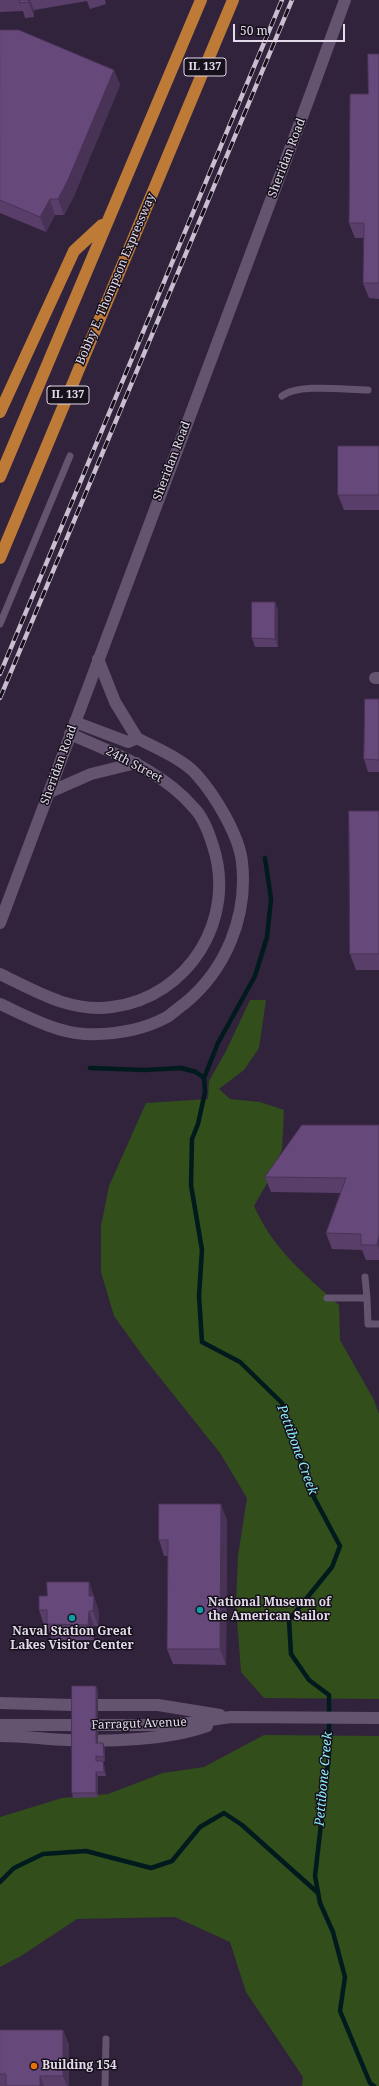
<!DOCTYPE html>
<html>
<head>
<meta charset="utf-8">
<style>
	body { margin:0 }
	#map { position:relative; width:379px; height:2086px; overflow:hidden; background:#32233c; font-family:"Noto Serif",serif }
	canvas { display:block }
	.scale { position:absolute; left:233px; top:24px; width:112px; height:18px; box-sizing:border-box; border:2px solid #e3daea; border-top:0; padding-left:5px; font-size:12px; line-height:14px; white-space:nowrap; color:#e3daea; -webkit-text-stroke:3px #16101b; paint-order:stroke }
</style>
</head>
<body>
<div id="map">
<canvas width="379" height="2086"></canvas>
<div class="scale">50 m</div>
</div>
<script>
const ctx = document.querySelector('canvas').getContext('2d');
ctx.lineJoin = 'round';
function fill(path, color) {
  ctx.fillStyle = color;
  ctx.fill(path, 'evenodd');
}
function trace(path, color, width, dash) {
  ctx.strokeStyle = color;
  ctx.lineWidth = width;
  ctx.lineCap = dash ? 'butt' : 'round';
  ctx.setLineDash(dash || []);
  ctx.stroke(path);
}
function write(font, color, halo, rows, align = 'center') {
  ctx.font = font + ' "Noto Serif",serif';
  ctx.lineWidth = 3;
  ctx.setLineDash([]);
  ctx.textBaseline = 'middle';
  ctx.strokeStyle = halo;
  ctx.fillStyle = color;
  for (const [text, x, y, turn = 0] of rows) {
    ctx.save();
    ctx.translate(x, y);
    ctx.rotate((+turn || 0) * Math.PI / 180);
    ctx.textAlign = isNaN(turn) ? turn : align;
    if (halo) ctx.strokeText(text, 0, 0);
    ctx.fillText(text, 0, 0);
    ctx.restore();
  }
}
const green = new Path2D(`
	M250 1000H266L259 1048 244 1070 219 1089 230 1099 260 1102 284 1110 282 1149 274 1171 254 1206C273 1249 305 1275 339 1305L340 1340 374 1400 379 1414V1699L264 1698 241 1672 236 1606 238 1556 247 1498 220 1453 145 1359 114 1316 101 1272V1226L109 1186 146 1103 208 1099 209 1081 226 1051Z
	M264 1735 379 1736V2086H302L303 2077 246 1992 230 1942 175 1917 77 1919 21 1956 0 1967V1817L62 1798 108 1794 163 1773 204 1767Z`);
const stream = new Path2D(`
	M265 858 271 899 267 937 255 976 218 1043 204 1078 205 1092 198 1124 192 1139 191 1185 202 1250 199 1296 202 1342 240 1362 282 1403 309 1488 340 1546 332 1567 289 1620 291 1654 309 1680 329 1695V1755L315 1876 320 1903 333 1932 345 1977 340 2011 370 2083 374 2086
	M90 1068 145 1070 181 1068 196 1072 204 1078
	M0 1882 14 1868 43 1854 86 1851 151 1868 172 1861 200 1827 224 1813 242 1825 318 1893`);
const service = new Path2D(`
	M282 396C299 383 346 390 368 390
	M0 624 70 456
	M365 1277 367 1298
	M327 1298H367L368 1324H379
	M105 2086 106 2039`);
const minor = new Path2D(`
	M375 678H379
	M0 1703 74 1705H158L220 1715
	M0 1725H175L231 1717 379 1718
	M0 1736C23 1736 45 1739 67 1740 109 1742 168 1740 207 1726`);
const tertiary = new Path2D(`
	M0 974C35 991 71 1013 112 1007 189 997 237 919 213 846 209 833 203 817 194 808 162 770 115 754 70 734
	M0 1004C26 1016 55 1032 85 1034 113 1035 143 1030 167 1017 173 1013 178 1008 184 1004 226 970 248 916 242 862 239 835 215 795 196 774 183 759 155 748 137 738L128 742 75 722`);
const secondary = new Path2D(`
	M98 659 115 702 137 738
	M50 792 91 774 136 763
	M0 923 308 101 345 0`);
const trunk = new Path2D(`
	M0 412 74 251 102 225
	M0 477 201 0
	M0 558 233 0`);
const rail = new Path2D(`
	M0 674 282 0
	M0 698 292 0`);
const wall = new Path2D(`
	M0 0H105L106 4 90 9 87 1 34 10V17L25 18 23 11 0 12Z
	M0 30 114 70 120 85 74 196 64 215H55L46 232 0 213Z
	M379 54V299L369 298 363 283 364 238H355L349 223 368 94Z
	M379 446V510H344L338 495Z
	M275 602 278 611V647H255L252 638Z
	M379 699V772H368L364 759Z
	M379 811V970H356L350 954Z
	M379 1125V1260H366L362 1250 332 1249 326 1233 341 1193 271 1192 265 1177Z
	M227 1520 226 1665 173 1664 167 1649 168 1556H164L159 1540Z
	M89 1582 99 1612 98 1626H94V1640H52L47 1625H44L39 1610 47 1596Z
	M98 1690V1743H103L105 1748V1761H103L104 1765 106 1776H98V1797L73 1798 72 1793Z
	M0 2030H63L69 2045V2086H0Z`);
const shadedWall = new Path2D(`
	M28 0H30L34 10V17Z
	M114 70 120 85 74 196 64 215 58 199Z
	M50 199 55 215 46 232 40 217Z
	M275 602 278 611V647L275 639Z
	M379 1235V1250L377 1245Z
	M221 1504 227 1520 226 1665 220 1649Z
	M89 1582 99 1612 98 1626 93 1611 89 1596Z
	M89 1611 94 1626V1640L88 1625Z
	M96 1686 98 1690V1748L96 1743Z
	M103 1743 105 1748V1761L104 1757Z
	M103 1761 104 1765 106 1776 104 1772Z
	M96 1772 98 1776V1797L96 1793Z
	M63 2030 69 2045V2086H67L63 2076Z
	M40 2076 44 2086H40Z`);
const building = new Path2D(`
	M20 0H28L29 2 20 3Z
	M0 30H19L114 70 68 180 58 199H50L40 217 0 200Z
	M368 54H379V283H363L364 223H349L350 94H368Z
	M338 446H379V495H338Z
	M252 602H275V639L252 638Z
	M365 699H379V760L364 759Z
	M349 811H379V954H350Z
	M302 1125H379V1235L377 1245H361V1234L326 1233 346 1178 265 1177Z
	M159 1504H221L220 1649H167L168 1540H159Z
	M47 1582H89V1596H94L93 1611H89L88 1625 47 1624V1610H39V1596H47Z
	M72 1686H96V1743H103L104 1757 96 1756V1761H103L104 1772H96V1793H72Z
	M0 2030H63V2076H40V2086H6V2074H0Z`);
const markers = [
	[200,1610,4,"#0f9aa8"],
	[72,1618,4,"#0f9aa8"],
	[34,2066,4,"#e8710a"]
];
const shields = [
	[205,67,42],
	[68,395,42]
];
const shieldNames = [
	["IL 137",205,67],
	["IL 137",68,395]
];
const streetNames = [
	["Sheridan Road",287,158,-69],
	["Bobby E. Thompson Expressway",116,279,-67],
	["Sheridan Road",172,461,-69],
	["Sheridan Road",59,765,-70],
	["24th Street",134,765,28],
	["Farragut Avenue",139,1724,-2]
];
const poiNames = [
	["National Museum of",208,1603],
	["the American Sailor",208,1617],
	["Naval Station Great",72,1632,"center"],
	["Lakes Visitor Center",72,1646,"center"],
	["Building 154",42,2066]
];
const waterNames = [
	["Pettibone Creek",297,1450,70],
	["Pettibone Creek",324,1779,-85]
];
fill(green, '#314e1b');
trace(stream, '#001a1d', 4.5);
trace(service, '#645470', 7);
trace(minor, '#645470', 12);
trace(tertiary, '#645470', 12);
trace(secondary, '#645470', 12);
trace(trunk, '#be7a37', 12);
trace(rail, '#c8bed0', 4.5);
trace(rail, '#16101b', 3, [9]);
fill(wall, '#593e6a');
fill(shadedWall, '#483256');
fill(building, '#67487b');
trace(building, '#483256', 1);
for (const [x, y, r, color] of markers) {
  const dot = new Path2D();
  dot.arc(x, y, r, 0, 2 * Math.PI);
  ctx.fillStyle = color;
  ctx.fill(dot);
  trace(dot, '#16101b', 1.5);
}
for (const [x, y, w] of shields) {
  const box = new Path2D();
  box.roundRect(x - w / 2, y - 9, w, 18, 3);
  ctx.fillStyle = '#16101b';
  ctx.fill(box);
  trace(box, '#e3daea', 1);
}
write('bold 11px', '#e3daea', null, shieldNames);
write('12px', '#e3daea', '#16101b', streetNames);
write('bold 12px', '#e3daea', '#16101b', poiNames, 'left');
write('italic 13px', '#8bedf8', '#16101b', waterNames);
</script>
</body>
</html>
